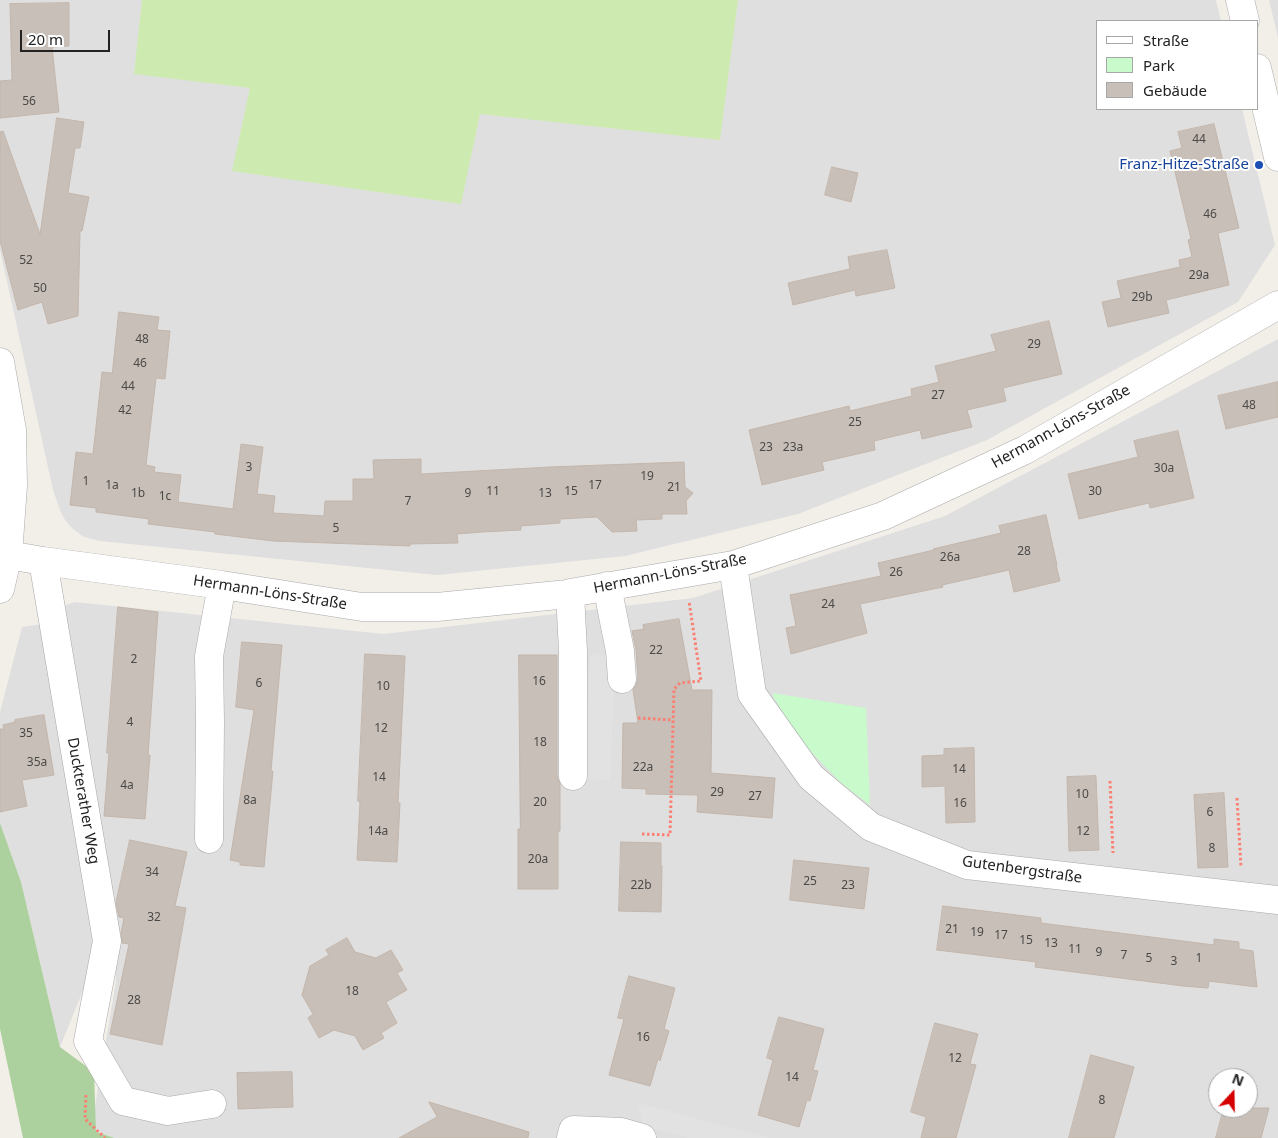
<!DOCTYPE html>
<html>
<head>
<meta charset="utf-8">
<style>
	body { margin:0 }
	#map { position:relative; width:1278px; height:1138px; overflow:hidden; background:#f2efe9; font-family:"Noto Sans",sans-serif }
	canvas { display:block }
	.legend { position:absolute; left:1096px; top:20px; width:162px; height:90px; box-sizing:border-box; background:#fff; border:1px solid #a7a7a7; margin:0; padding:6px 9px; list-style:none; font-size:15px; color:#222 }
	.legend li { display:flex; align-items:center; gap:10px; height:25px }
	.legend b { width:25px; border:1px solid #a7a7a7 }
	.north { position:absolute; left:1208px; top:1068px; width:50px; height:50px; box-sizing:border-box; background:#fff; border:1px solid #a7a7a7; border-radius:50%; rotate:21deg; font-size:14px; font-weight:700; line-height:20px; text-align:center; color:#222 }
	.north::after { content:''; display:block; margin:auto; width:18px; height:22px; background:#d40000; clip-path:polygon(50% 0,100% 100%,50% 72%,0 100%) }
	.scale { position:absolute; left:20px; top:30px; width:90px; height:22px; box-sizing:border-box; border:2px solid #222; border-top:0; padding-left:6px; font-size:15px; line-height:18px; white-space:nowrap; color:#222; -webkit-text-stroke:4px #fff; paint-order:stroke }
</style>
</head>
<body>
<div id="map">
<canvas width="1278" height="1138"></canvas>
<ul class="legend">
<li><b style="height:6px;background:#fff"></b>Straße</li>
<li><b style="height:14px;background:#c8facc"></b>Park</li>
<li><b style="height:14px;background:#c7bfb8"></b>Gebäude</li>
</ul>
<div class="north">N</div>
<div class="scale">20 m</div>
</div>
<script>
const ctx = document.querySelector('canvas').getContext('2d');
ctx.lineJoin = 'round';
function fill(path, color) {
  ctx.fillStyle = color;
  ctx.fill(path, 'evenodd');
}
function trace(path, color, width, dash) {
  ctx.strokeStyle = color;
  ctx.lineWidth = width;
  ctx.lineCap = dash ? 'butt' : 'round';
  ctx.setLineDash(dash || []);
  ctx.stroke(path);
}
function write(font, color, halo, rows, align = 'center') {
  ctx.font = font + ' "Noto Sans",sans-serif';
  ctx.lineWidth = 4;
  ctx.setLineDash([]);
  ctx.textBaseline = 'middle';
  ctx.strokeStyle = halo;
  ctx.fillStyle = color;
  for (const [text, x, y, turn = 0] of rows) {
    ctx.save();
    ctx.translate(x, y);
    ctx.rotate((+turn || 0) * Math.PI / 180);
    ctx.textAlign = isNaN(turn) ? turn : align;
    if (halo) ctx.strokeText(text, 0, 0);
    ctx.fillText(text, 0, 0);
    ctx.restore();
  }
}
const residential = new Path2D(`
	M0 0H1216L1221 21H1097V109H1242L1275 245 1238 302 987 440 798 514 625 556 437 575 100 541 84 537 73 529 65 520 60 510 53 490 0 250Z
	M1269 0H1278V38Z
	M1278 339V1138H116L91 1131 116 981 115 933 61 616 66 605 75 602 384 634 693 598 945 516ZM1218 1078H1248V1108H1218Z
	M41 624 99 929 89 976 60 1047 21 882 0 823V712L22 627Z`);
const grass = new Path2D(`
	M142 0H738L720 140 480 114 461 204 232 171 250 88 134 74Z`);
const forest = new Path2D(`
	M0 823 21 882 60 1047 94 1072 96 1132 115 1138H23L0 1029Z`);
const park = new Path2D(`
	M773 693 866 708 870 805 842 784 810 751 789 723 773 696Z`);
const parking = new Path2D(`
	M590 655 613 656 615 663 610 780 585 779Z
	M638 1103 770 1138H688L643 1126Z`);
const building = new Path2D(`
	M69 3V46L52 47 59 112 0 118V81L12 80 10 4Z
	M57 118 84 122 80 148H75L68 193 89 197 82 231H80L78 316 48 324 42 302 18 310 0 241V132L3 131 40 234Z
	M1214 124 1239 228 1218 233 1229 285 1166 300 1169 313 1108 327 1102 302 1121 298 1117 281 1180 267 1179 260 1192 257 1188 240 1191 239 1170 151 1182 148 1178 132Z
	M832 167 858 173 851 202 825 195Z
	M887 250 895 288 856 296 855 290 793 305 788 283 850 269 848 257Z
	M119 312 159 317 157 330 170 331 165 379 156 378 146 465 155 467 154 472 181 475 178 502 233 509 241 444 263 447 257 494 275 496 273 513 324 516 325 501H353V479H374L373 460 421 459V474L550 467 684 462 685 487 693 493 686 501 687 514H662V519L636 520 637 531 612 532 597 517 560 519V523L521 526V530L482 532 457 534 458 543 410 544V546L273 541 215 534V532L148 524 149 519 96 512V508L70 505 76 452 93 454 102 372 112 373Z
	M1049 321 1062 374 1003 388 1006 401 967 410 972 427 922 439 920 430 874 441 875 450 822 462 824 470 762 485 749 430 849 406 850 411 912 396 911 389 939 382 935 366 996 351 991 335Z
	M1278 382V417L1226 429 1218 396Z
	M1178 431 1194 498 1150 508 1149 503 1079 519 1068 474 1138 457 1134 441Z
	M1046 515 1057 565H1056L1060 581 1014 592 1009 570 942 585 943 587 860 604 867 633 791 654 786 628 796 626 790 595 881 576 878 563 934 550 933 549 1001 533 999 526Z
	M118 607 158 612 148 756 150 755 145 819 104 816 109 753H107Z
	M679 619 692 690H712L711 773 775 778 772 818 697 812 698 795 646 794V789L622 788 623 723H638L633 690 636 685 638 678 636 650 632 631 644 629 643 625Z
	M242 642 282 645 271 771H273L264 867 240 865V862L230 860 254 710 236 707Z
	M365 654 405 656 398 803H400L397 862 357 860 360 802 358 801Z
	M519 655H557V776L560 784V831H558V889H518V829H520Z
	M44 715 54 775 22 780 27 806 0 812V729H4L3 725 15 722V720Z
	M974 748 975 822 946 823 945 786 922 787V756L944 755V749Z
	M1096 776 1099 850 1069 851 1067 777Z
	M1224 793 1228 867 1198 868 1194 795Z
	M130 840 187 852 175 906 186 908 162 1045 110 1034 129 944 122 943 121 933 124 918 119 917 116 903Z
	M621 842 661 843V866H662L661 912 619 911Z
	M794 860 869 868 864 909 790 900Z
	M943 906 1041 918V923L1214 945V939L1239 942V949L1253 951 1257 987 1209 981 1208 988 1183 986 1035 967 1036 962 937 950Z
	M347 938 355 952 376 958 391 950 403 970 397 973 407 990 386 1002 397 1023 381 1033 384 1038 363 1050 355 1036 334 1030 319 1038 308 1018 313 1014 302 995 310 966 329 955 326 950Z
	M629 976 675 988 664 1029 669 1031 660 1061 658 1059 650 1086 609 1075 624 1019 618 1018Z
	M779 1017 824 1029 813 1070 818 1071 810 1101 807 1100 799 1127 758 1115 773 1060 767 1058Z
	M935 1023 978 1034 970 1064 976 1065 956 1138H921L926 1117 911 1112Z
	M1091 1055 1134 1067 1114 1138H1069Z
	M292 1072 293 1107 238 1109 237 1073Z
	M429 1102 529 1132 528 1138H399L437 1117Z
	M1224 1108H1269L1261 1138H1216Z`);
const path = new Path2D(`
	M638 718 673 720
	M1110 781 1113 853
	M1237 798 1241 867
	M642 834 670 835 674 689 680 683 701 681 689 601
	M86 1095 85 1119 105 1138`);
const minor = new Path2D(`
	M1240 0 1245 21
	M1257 68 1278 157
	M0 362 12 430 13 486 8 555 0 589
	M8 555 43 561 222 585 362 607H437L568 594 570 593 733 565 883 516 1025 450 1278 305
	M43 561 107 941 88 1041 123 1101 168 1111 212 1104
	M733 565 752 694 811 777 871 827 967 865 1278 900
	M607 586 620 651 622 679
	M570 593 573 651V776
	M209 839 210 723 209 656 222 585
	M571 1138 573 1130 621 1132 642 1138`);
const markers = [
	[1259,165,5,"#1a4fb4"]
];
const numberNames = [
	["56",29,102],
	["44",1199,140],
	["46",1210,215],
	["52",26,261],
	["29a",1199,276],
	["50",40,289],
	["29b",1142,298],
	["48",142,340],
	["29",1034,345],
	["46",140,364],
	["44",128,387],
	["27",938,396],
	["48",1249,406],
	["42",125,411],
	["25",855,423],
	["23",766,448],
	["23a",793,448],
	["3",249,468],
	["30a",1164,469],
	["19",647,477],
	["1",86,482],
	["1a",112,486],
	["17",595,486],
	["21",674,488],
	["11",493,492],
	["15",571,492],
	["30",1095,492],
	["1b",138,494],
	["9",468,494],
	["13",545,494],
	["1c",165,497],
	["7",408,502],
	["5",336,529],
	["28",1024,552],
	["26a",950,558],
	["26",896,573],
	["24",828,605],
	["22",656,651],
	["2",134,660],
	["16",539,682],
	["6",259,684],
	["10",383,687],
	["4",130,723],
	["12",381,729],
	["35",26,734],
	["18",540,743],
	["35a",37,763],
	["22a",643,768],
	["14",959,770],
	["14",379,778],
	["4a",127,786],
	["29",717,793],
	["10",1082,795],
	["27",755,797],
	["8a",250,801],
	["20",540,803],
	["16",960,804],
	["6",1210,813],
	["14a",378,832],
	["12",1083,832],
	["8",1212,849],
	["20a",538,860],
	["34",152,873],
	["25",810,882],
	["22b",641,886],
	["23",848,886],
	["32",154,918],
	["21",952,930],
	["19",977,933],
	["17",1001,936],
	["15",1026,941],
	["13",1051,944],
	["11",1075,950],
	["9",1099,953],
	["7",1124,956],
	["5",1149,959],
	["1",1199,959],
	["3",1174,962],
	["18",352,992],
	["28",134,1001],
	["16",643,1038],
	["12",955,1059],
	["14",792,1078],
	["8",1102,1101]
];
const transitNames = [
	["Franz-Hitze-Straße",1249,165]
];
const streetNames = [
	["Hermann-Löns-Straße",1061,427,-29],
	["Hermann-Löns-Straße",670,574,-11],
	["Hermann-Löns-Straße",270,593,9],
	["Duckterather Weg",83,801,80],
	["Gutenbergstraße",1022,870,8]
];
fill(residential, '#e0dfdf');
fill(grass, '#cdebb0');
fill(forest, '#add19e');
fill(park, '#c8facc');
fill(parking, '#e2e2e2');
fill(building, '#c7bfb8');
trace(building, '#c4b6ab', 1);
trace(minor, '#a9a9a9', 29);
trace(path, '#fa8072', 3, [2.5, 2.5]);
trace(minor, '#fff', 28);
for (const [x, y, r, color] of markers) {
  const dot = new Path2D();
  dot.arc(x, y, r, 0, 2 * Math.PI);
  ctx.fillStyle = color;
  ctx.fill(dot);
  trace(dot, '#fff', 2);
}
write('12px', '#4b4948', null, numberNames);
write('15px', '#164399', '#fff', transitNames, 'right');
write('15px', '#222', '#fff', streetNames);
</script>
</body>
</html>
